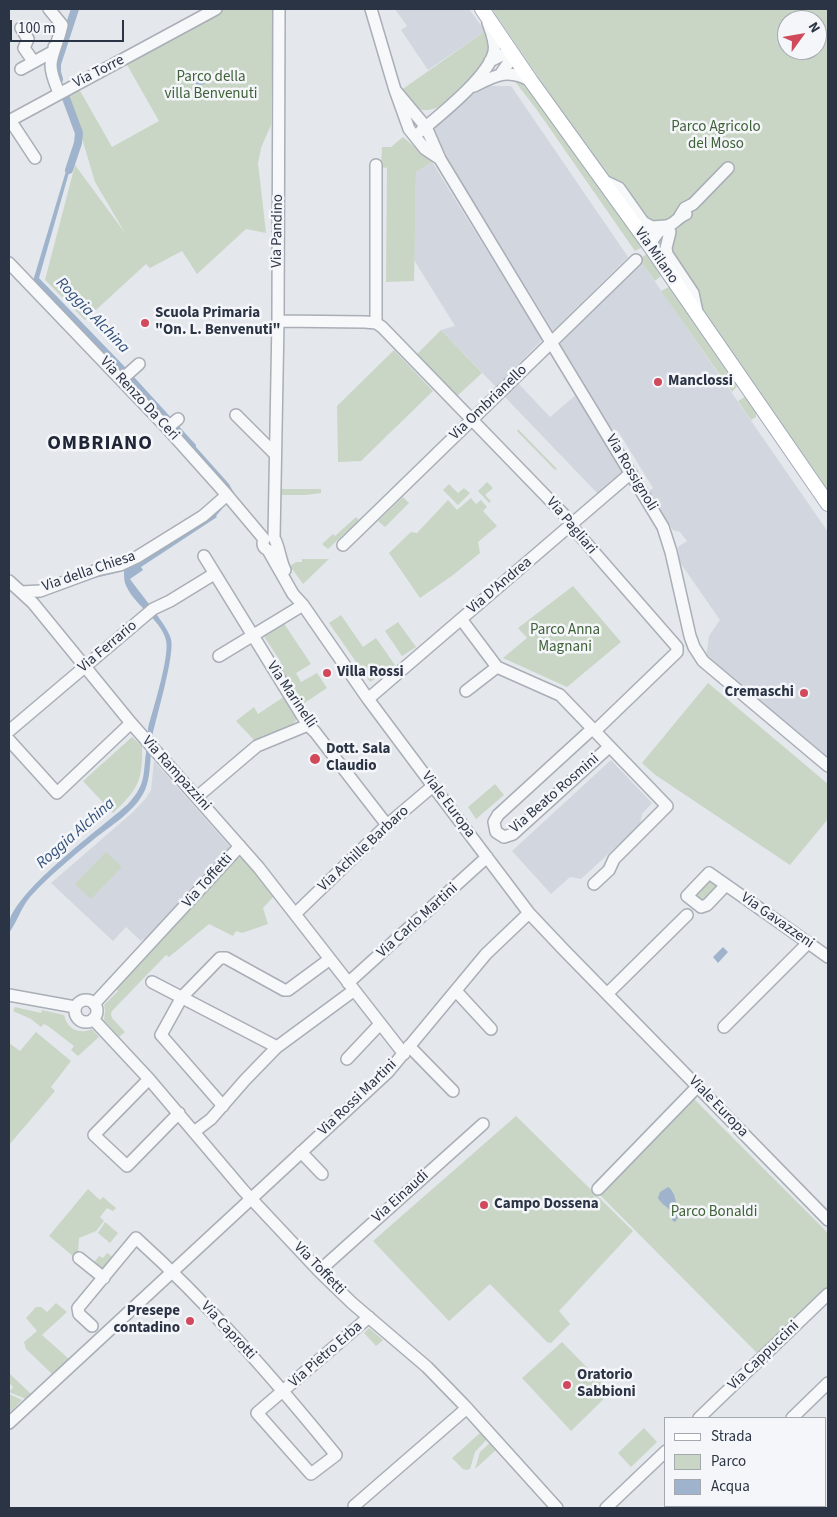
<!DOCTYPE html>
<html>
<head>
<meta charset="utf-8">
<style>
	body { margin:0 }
	#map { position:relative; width:837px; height:1517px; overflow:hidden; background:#e4e7ec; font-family:"Source Sans 3",sans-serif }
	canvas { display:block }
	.frame { position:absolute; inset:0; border:10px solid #2b3445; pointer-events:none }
	.legend { position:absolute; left:664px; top:1417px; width:162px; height:90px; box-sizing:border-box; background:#f4f6f9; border:1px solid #a4a8b1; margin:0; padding:6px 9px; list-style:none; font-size:15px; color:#2b3445 }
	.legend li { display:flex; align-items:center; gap:10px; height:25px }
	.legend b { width:25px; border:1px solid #a4a8b1 }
	.north { position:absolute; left:777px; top:10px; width:50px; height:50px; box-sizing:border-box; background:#f4f6f9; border:1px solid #a4a8b1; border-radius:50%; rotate:58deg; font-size:14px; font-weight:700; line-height:20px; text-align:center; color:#2b3445 }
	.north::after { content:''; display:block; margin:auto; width:18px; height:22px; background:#d1495b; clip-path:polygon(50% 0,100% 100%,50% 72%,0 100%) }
	.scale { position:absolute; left:10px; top:20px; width:114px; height:22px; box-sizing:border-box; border:2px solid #2b3445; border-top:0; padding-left:6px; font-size:15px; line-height:18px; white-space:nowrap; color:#2b3445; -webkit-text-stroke:4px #f4f6f9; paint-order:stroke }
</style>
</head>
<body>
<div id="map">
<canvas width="837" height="1517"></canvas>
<div class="frame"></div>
<ul class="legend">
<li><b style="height:6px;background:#fff"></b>Strada</li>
<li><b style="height:14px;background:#c9d6c5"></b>Parco</li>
<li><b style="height:14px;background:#9fb4cc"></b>Acqua</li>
</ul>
<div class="north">N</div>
<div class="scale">100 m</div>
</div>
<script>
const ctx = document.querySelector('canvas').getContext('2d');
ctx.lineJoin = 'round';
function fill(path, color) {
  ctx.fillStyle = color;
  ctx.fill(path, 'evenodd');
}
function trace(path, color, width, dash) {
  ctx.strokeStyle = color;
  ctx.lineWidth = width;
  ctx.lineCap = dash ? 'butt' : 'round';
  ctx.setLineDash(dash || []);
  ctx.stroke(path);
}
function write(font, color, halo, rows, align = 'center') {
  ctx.font = font + ' "Source Sans 3",sans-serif';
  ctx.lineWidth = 5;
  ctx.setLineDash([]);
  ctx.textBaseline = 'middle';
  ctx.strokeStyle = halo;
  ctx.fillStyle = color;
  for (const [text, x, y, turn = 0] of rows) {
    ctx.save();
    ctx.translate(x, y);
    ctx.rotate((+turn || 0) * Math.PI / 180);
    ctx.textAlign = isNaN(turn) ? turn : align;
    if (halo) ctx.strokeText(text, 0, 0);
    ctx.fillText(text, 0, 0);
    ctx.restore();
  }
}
const built = new Path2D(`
	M395 9H469L485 31 428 70 401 30 407 26Z
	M483 86H511L628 257 553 331 435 138 434 127Z
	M432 162 542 340 496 387 441 330 455 326 414 260 416 172Z
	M642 263 828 532V761L706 657 709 636 720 620 679 561 678 547 687 541 680 532 673 530 649 491 653 488 618 431 612 429 559 342Z
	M518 383 550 417 576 395 624 473 598 494 504 396Z
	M611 760 652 803 642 814 640 825 581 879 570 877 551 894 512 851Z
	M154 761 232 849 146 941 143 939 141 941 126 927 113 941 51 883 132 813 146 798 151 790Z`);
const green = new Path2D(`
	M224 9H273L271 125 261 148 258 163 266 233 246 229 197 274 182 251 150 268 146 264 85 320 45 280 75 165 125 233 95 182 76 118 66 96 79 89 112 147 159 121 126 63Z
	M492 9H828V490L603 172ZM787 20H817V50H787Z
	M485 31C488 38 491 45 489 53 486 64 475 74 468 81 454 96 431 123 409 103 405 100 403 94 400 91Z
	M513 79H519L547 113 642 247 635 251 537 110Z
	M403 137 432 162 416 172 414 281 386 282 387 168 381 167 382 147H391Z
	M647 254 661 276 655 281 639 259Z
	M669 287 735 383 737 386 732 392 661 291Z
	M441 330 482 373 456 397 416 355Z
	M394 350 433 391 361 461 338 462 337 406Z
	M745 397 756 412V417L751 420 738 401Z
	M518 429 557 469 555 470 517 431Z
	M487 482 493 488 485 495 491 501 489 503 478 491Z
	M449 484 458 493 464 488 470 493 458 505 443 490Z
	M281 489H321V493L306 495H281Z
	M403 497 409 503 385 527 378 521Z
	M471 498 476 504 481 500 487 507 483 511 497 526 478 542 480 553 453 575 420 598 389 553 411 532 417 533 448 500 457 510Z
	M356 517 359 520 328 549 322 544 333 534 335 536Z
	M302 559H329L303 584 290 566 296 562H302Z
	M573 586 621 642 567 687 503 658 527 638 518 628Z
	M341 615 363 647 376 638 395 665 370 682 329 623Z
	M283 622 311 664 296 673 301 682 317 673 327 688 303 704 300 702 276 666 281 662 263 635Z
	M398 622 416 647 402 656 385 631Z
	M708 683 828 784V819L790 865 654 774 642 763Z
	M285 696 297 718C291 733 268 735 254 740L236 721 254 707 258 714Z
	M132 737 142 746C143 781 138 789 113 813L83 781Z
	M495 784 504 795 476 819 468 807Z
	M106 852 122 867 91 899 75 884Z
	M237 857 242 858 274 896 263 908 268 924 242 933 236 931 233 936 209 924 169 957 166 955 112 1011 111 1014 112 1018 125 1032 119 1037 104 1020 105 1011 104 1005 118 991 115 988Z
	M709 879 717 886 703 903 694 895Z
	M15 1007 41 1013 42 1010 64 1015C67 1029 79 1035 92 1029L99 1037 78 1056 71 1050 74 1046 48 1026 44 1024 41 1027 31 1019 13 1011Z
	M36 1032 71 1061 51 1087 55 1091 9 1145V1043L20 1051Z
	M694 1099 828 1233V1290L760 1356 599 1194Z
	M516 1116 633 1231 559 1311 570 1324 551 1343 547 1342 490 1284 449 1321 373 1241Z
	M88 1189 100 1200 103 1197 116 1208 113 1211 107 1208 100 1217 104 1221 96 1231 79 1238 78 1253 74 1257 49 1236Z
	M105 1222 118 1233 110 1243 98 1233Z
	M117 1252 119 1254 104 1273 92 1265 99 1256 103 1258 107 1253 113 1257Z
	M56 1303 67 1312 42 1335 69 1359 52 1374 26 1349 24 1342 37 1331 26 1318 36 1307H41L47 1312Z
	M369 1328 383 1340 376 1346 364 1333Z
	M562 1342 611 1392 571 1431 522 1378Z
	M9 1373 31 1394 26 1399 9 1392 13 1387 9 1383Z
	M9 1394 22 1400 9 1413Z
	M644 1428 657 1442 631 1467 618 1453Z
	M481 1432 487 1439 475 1452 470 1469 467 1470 463 1469 452 1458Z
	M490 1443 496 1450 475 1469 480 1452Z`);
const water = new Path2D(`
	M204 74H210L211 80 204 84 197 86 194 80 196 77Z
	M69 161 72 162 39 278 124 366 196 445V447L229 484 234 493 232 495 162 416 33 281Z
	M223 501 226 504 216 516 217 517 141 567 143 570 130 579C139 592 168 626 171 639 175 655 156 718 152 737L148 732V728C153 709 170 656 166 640 161 619 132 604 125 583 124 580 124 575 124 571L95 578 37 599 36 596 98 573Z
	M147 747 151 752C150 764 150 778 145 790 136 811 110 826 93 840 71 858 49 876 30 897 21 908 17 922 9 933 9 930 8 925 9 922 18 888 100 829 128 804 148 782 142 774 147 747Z
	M723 947 728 952 718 963 713 957Z
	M668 1187C676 1191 678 1210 678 1218L675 1222 672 1220C672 1205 664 1209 658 1198L660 1192Z`);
const canal = new Path2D(`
	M59 79 57 72V64L75 9
	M66 98 79 133 78 143 69 170`);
const minor = new Path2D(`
	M49 9 62 25C60 37 51 55 51 65 51 75 56 85 59 93
	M371 9 395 90 409 129 425 149 440 159
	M21 28 28 39 24 48 33 61
	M490 61 504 54 512 53 509 62 500 75
	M21 69 54 51V47
	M474 86C496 75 508 68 531 81
	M395 90 426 127 440 159 663 527 671 552 690 636 694 647 703 661 828 766
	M10 120 35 158
	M9 121 216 9
	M421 131C441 114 488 77 494 52 496 43 491 31 488 23
	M376 165V323
	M602 180 619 188 643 222 652 227 666 226
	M680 216 685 208 693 204 728 168
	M670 232 666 248 667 254 693 293 697 312
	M650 246C656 232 660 230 673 223 677 220 681 216 686 214
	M9 263 167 428 227 495 264 539
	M278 321 365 322 376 323 382 327 573 524 574 529 677 647V652L595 731
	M121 380 139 364
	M236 415 275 454
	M167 428 178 419
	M274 538 278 321 279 9
	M274 538C279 545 280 561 285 570
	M264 539C262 544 263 548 268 550L293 594 303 605 368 699 433 786 529 913 564 950 828 1220
	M343 545 636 260
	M204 556 308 725 315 732 387 825
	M9 581 33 603 131 723 259 868 404 1054
	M21 592 40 591 97 570 120 565 137 557 203 516 227 495
	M461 619 497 667 560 695 667 806 614 859 609 870 594 884
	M219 656 303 605
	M466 691 497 667
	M368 699 631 473
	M592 729 498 815 494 822 496 832 504 837 513 834 609 747
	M9 731 153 609 170 601 214 574
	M9 740 57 793 131 723
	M197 797 257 746 308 725
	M726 885 707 905 701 907 687 896 709 873C749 901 789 929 828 957
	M295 914 387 825 433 786
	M152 982 277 1047
	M348 983 487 857
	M456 991 491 1029
	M607 994 687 915
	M9 995 75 1007
	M75 1011a11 11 0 1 1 22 0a11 11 0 1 1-22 0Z
	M94 1004 240 846
	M93 1019 149 1079 243 1190 319 1271 352 1303 427 1367 463 1404 557 1508
	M724 1027 808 943
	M409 1046 453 1091
	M347 1059 380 1024
	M149 1079 94 1135 127 1166 179 1113
	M223 1106 161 1035 182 997 220 958H226L284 990H288L330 959
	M194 1132 211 1119 245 1080 277 1047 353 991
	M301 1152 322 1174
	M598 1189 698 1086
	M79 1258 104 1278
	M319 1271 483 1124
	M92 1326 79 1314 78 1308 136 1238C209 1304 274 1379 336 1455L311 1474 257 1413 369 1317
	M699 1418 828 1294
	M792 1418 828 1383
	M9 1423 388 1072 486 954 529 913
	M760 1506 762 1508
	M356 1508 354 1506 467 1408
	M606 1508 666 1451
	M692 1508 694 1506`);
const major = new Path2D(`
	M482 9 531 81 650 246 828 504`);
const markers = [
	[145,323,5,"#d1495b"],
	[658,382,5,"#d1495b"],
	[327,673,5,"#d1495b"],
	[804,693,5,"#d1495b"],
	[315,759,6,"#d1495b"],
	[484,1205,5,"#d1495b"],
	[190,1321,5,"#d1495b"],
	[567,1385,5,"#d1495b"]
];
const streetNames = [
	["Via Torre",99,72,-27],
	["Via Pandino",278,231,-89],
	["Via Milano",656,256,55],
	["Via Renzo Da Ceri",139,399,47],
	["Via Ombrianello",489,403,-44],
	["Via Rossignoli",631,473,59],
	["Via Pagliari",571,526,50],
	["Via della Chiesa",89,572,-19],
	["Via D'Andrea",500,586,-40],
	["Via Ferrario",108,647,-40],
	["Via Marinelli",291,695,56],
	["Via Rampazzini",176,774,48],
	["Via Beato Rosmini",555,794,-41],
	["Viale Europa",448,805,53],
	["Via Achille Barbaro",364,849,-43],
	["Via Toffetti",208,881,-48],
	["Via Carlo Martini",418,921,-42],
	["Via Gavazzeni",777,921,35],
	["Via Rossi Martini",358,1098,-44],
	["Viale Europa",718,1107,46],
	["Via Einaudi",401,1197,-42],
	["Via Toffetti",319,1269,46],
	["Via Caprotti",228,1331,47],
	["Via Pietro Erba",326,1355,-41],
	["Via Cappuccini",764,1356,-44]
];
const parkNames = [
	["Parco della",211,78],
	["villa Benvenuti",211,95],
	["Parco Agricolo",716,128],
	["del Moso",716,145],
	["Parco Anna",565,631],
	["Magnani",565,648],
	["Parco Bonaldi",714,1213]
];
const poiNames = [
	["Scuola Primaria",155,314],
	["\"On. L. Benvenuti\"",155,331],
	["Manclossi",668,382],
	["Villa Rossi",337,673],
	["Cremaschi",794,693,"right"],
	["Dott. Sala",326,750],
	["Claudio",326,767],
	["Campo Dossena",494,1205],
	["Presepe",180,1312,"right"],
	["contadino",180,1329,"right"],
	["Oratorio",577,1376],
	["Sabbioni",577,1393]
];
const waterNames = [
	["Roggia Alchina",92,316,46],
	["Roggia Alchina",76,834,-41]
];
const districtNames = [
	["OMBRIANO",100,445]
];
fill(built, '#d2d6de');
fill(green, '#c9d6c5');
fill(water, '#9fb4cc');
trace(canal, '#9fb4cc', 8);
trace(minor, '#a9aeb7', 14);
trace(major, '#a3abb8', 16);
trace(minor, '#f7f8fa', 11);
trace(major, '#fff', 14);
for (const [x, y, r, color] of markers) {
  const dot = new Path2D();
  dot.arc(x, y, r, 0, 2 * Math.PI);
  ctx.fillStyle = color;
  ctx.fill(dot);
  trace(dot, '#f4f6f9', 2);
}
write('15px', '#2b3445', '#f4f6f9', streetNames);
write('15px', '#3f6138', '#f4f6f9', parkNames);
write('bold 15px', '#2b3445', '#f4f6f9', poiNames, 'left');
write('italic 16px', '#34527a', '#f4f6f9', waterNames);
ctx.letterSpacing = '1px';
write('bold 20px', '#1d2536', '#f4f6f9', districtNames);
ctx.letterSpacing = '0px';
</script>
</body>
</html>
